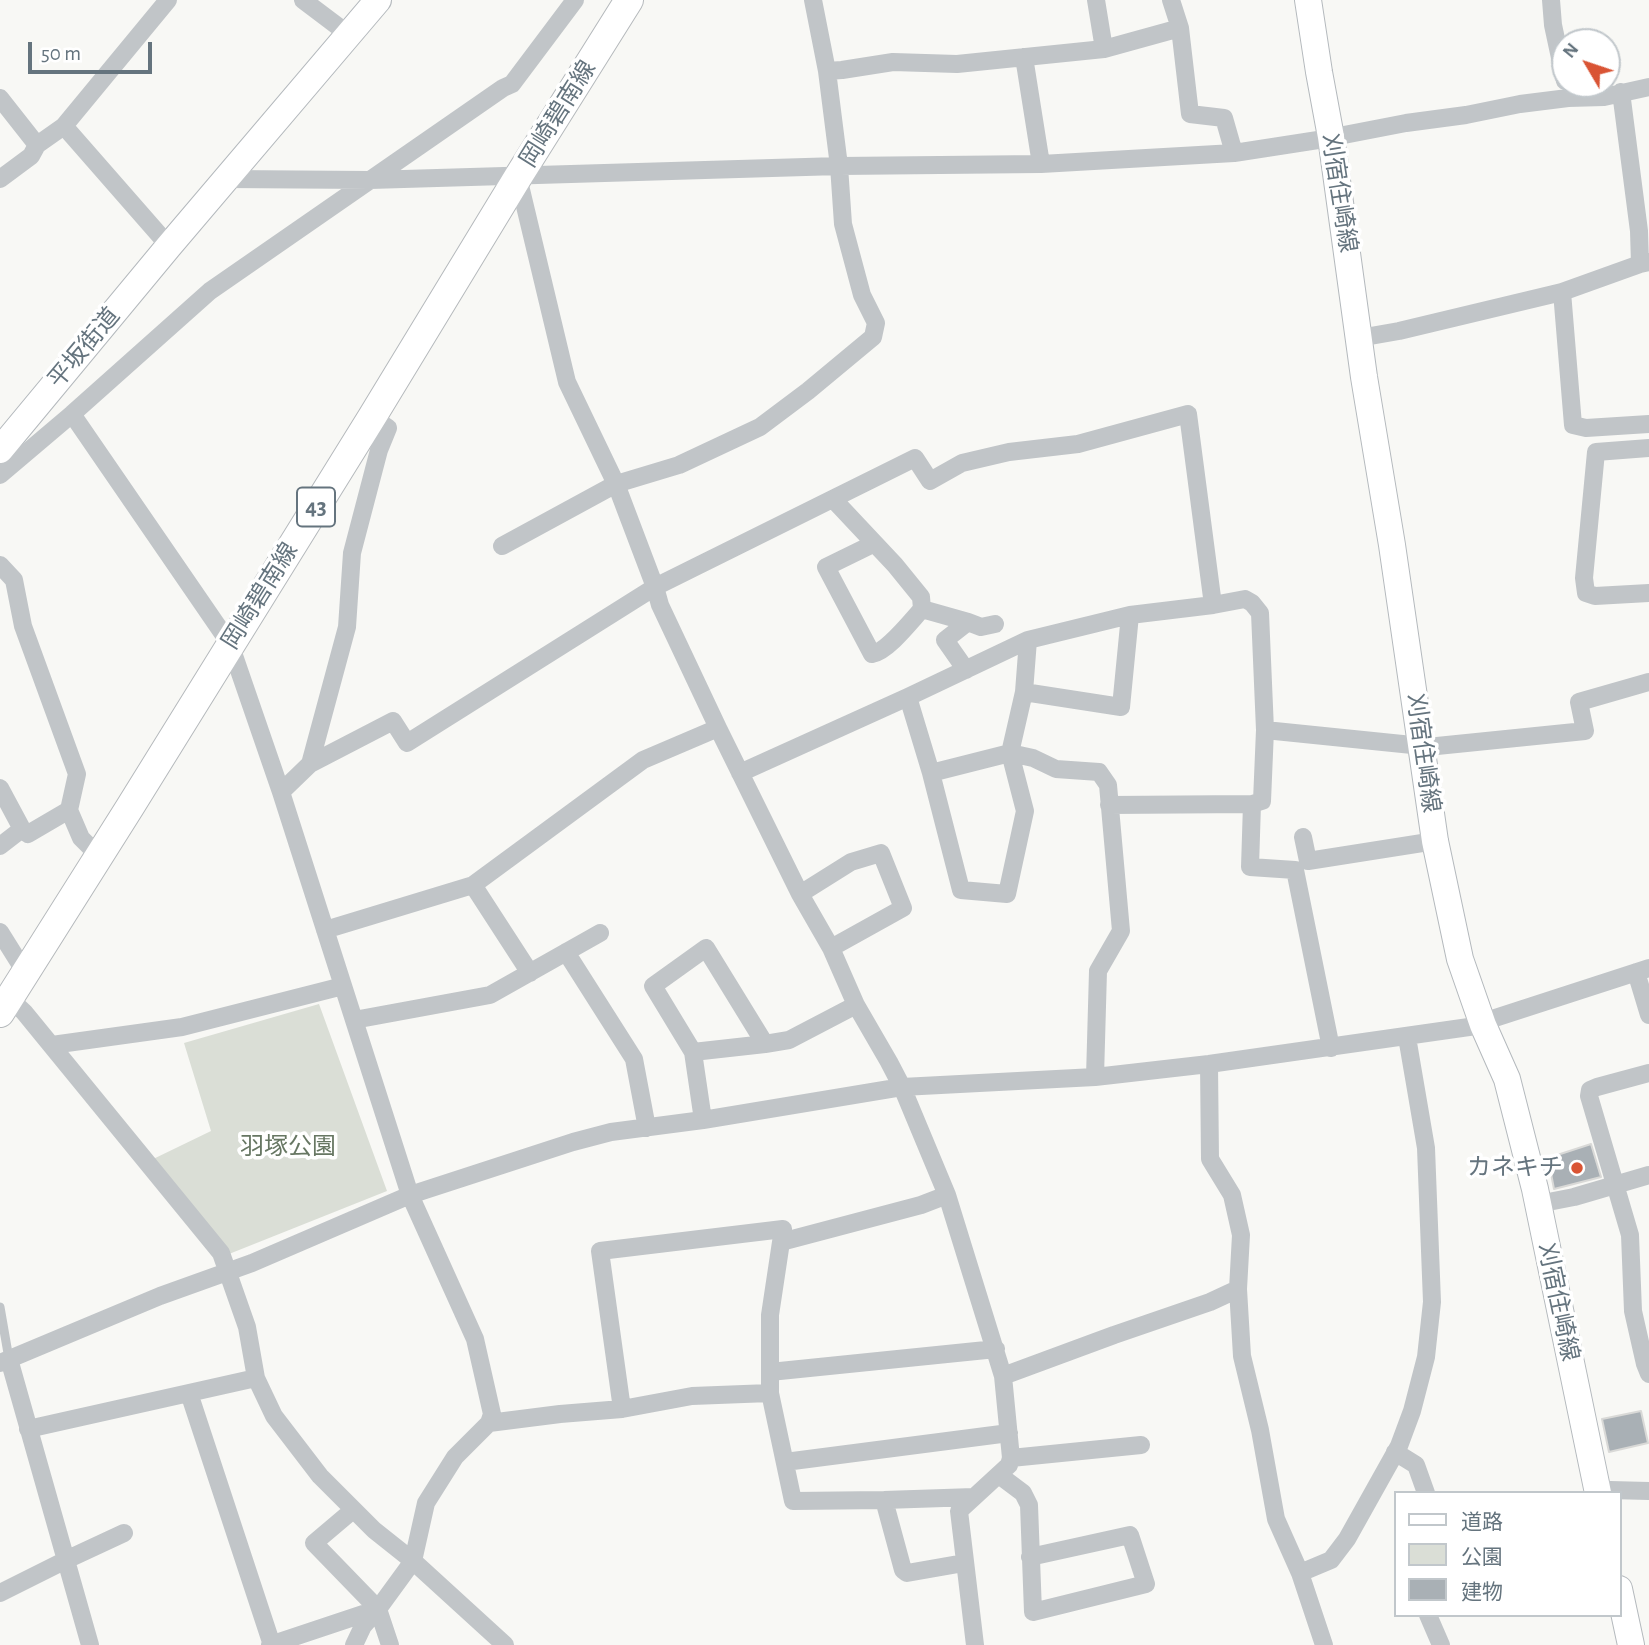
<!DOCTYPE html>
<html>
<head>
<meta charset="utf-8">
<style>
	body { margin:0 }
	#map { position:relative; width:1649px; height:1645px; overflow:hidden; background:#f8f8f5; font-family:"Alegreya Sans","Noto Sans JP",sans-serif }
	canvas { display:block }
	.legend { position:absolute; left:1394px; top:1491px; width:228px; height:126px; box-sizing:border-box; background:#fff; border:2px solid #c1c7cb; margin:0; padding:9px 12px; list-style:none; font-size:21px; color:#65747e }
	.legend li { display:flex; align-items:center; gap:14px; height:35px }
	.legend b { width:35px; border:2px solid #c1c7cb }
	.north { position:absolute; left:1551px; top:28px; width:70px; height:70px; box-sizing:border-box; background:#fff; border:2px solid #c1c7cb; border-radius:50%; rotate:309deg; font-size:19px; font-weight:700; line-height:28px; text-align:center; color:#65747e }
	.north::after { content:''; display:block; margin:auto; width:24px; height:32px; background:#d95434; clip-path:polygon(50% 0,100% 100%,50% 72%,0 100%) }
	.scale { position:absolute; left:28px; top:42px; width:124px; height:32px; box-sizing:border-box; border:4px solid #65747e; border-top:0; padding-left:9px; font-size:21px; line-height:24px; white-space:nowrap; color:#65747e; -webkit-text-stroke:5px #fff; paint-order:stroke }
</style>
</head>
<body>
<div id="map">
<canvas width="1649" height="1645"></canvas>
<ul class="legend">
<li><b style="height:9px;background:#fff"></b>道路</li>
<li><b style="height:19px;background:#daded6"></b>公園</li>
<li><b style="height:19px;background:#a9b0b5"></b>建物</li>
</ul>
<div class="north">N</div>
<div class="scale">50 m</div>
</div>
<script>
const ctx = document.querySelector('canvas').getContext('2d');
ctx.lineJoin = 'round';
function fill(path, color) {
  ctx.fillStyle = color;
  ctx.fill(path, 'evenodd');
}
function trace(path, color, width, dash) {
  ctx.strokeStyle = color;
  ctx.lineWidth = width;
  ctx.lineCap = dash ? 'butt' : 'round';
  ctx.setLineDash(dash || []);
  ctx.stroke(path);
}
function write(font, color, halo, rows, align = 'center') {
  ctx.font = font + ' "Alegreya Sans","Noto Sans JP",sans-serif';
  ctx.lineWidth = 7;
  ctx.setLineDash([]);
  ctx.textBaseline = 'middle';
  ctx.strokeStyle = halo;
  ctx.fillStyle = color;
  for (const [text, x, y, turn = 0] of rows) {
    ctx.save();
    ctx.translate(x, y);
    ctx.rotate((+turn || 0) * Math.PI / 180);
    ctx.textAlign = isNaN(turn) ? turn : align;
    if (halo) ctx.strokeText(text, 0, 0);
    ctx.fillText(text, 0, 0);
    ctx.restore();
  }
}
const green = new Path2D(`
	M319 1004 387 1191 229 1254 147 1162 211 1131 184 1043Z`);
const building = new Path2D(`
	M1591 1144 1601 1177 1554 1189 1548 1158Z
	M1641 1411 1648 1443 1609 1452 1602 1419Z`);
const lane = new Path2D(`
	M0 1307 9 1359`);
const street = new Path2D(`
	M303 0 348 34
	M1096 0 1104 49
	M1551 0 1553 25 1565 81
	M1180 28 1190 114 1224 118 1234 153
	M1024 57 1041 164
	M827 71 842 70 893 62 957 64 1104 49 1180 28 1171 0
	M1621 92 1639 231 1640 264
	M0 98 37 145
	M64 126 168 0
	M518 177 567 382 616 484 655 587 660 605 718 728 800 894 831 948 856 1005 889 1062 902 1087 947 1195 1003 1376 1011 1458 1009 1465 959 1511 975 1645
	M0 179 31 156 37 145 64 126 169 246
	M226 179 370 180 839 166 1041 164 1234 153 1318 140 1406 123 1466 115 1520 104 1568 98 1604 97 1649 87
	M1562 292 1573 425 1586 428 1649 424
	M1359 338 1399 331 1562 292 1640 264 1649 262
	M72 414 230 644 281 792 410 1195 475 1339 492 1414 489 1423 455 1457 426 1503 413 1561 378 1609 363 1626 354 1645
	M1649 448 1596 452 1584 578 1586 593 1595 596 1649 593
	M0 475 72 414 210 291 503 88 512 84 575 0
	M833 499 895 565 921 597 922 609C911 621 887 652 872 654L826 567 873 544
	M502 546 616 484 679 465 760 427 808 391 873 337 876 323 862 295 843 224 839 166 827 71 813 0
	M0 565 14 580 23 626 77 774 69 810 81 838 99 856
	M922 609 968 622 981 627 995 624
	M1028 640 1024 692 1010 753 1033 758 1056 769 1099 772 1108 785 1121 931 1098 971 1095 1077
	M966 670 945 640 968 622
	M1024 692 1121 707 1130 615
	M908 697 931 773 961 890 1007 894 1025 811 1010 753 931 773
	M1265 730 1422 746H1437L1585 731 1579 702 1649 682
	M310 764 393 721 407 743 655 587 915 458 930 481 962 463 1009 452 1078 444 1188 414 1213 605
	M740 773 908 697 1028 640 1130 615 1213 605 1245 599 1252 603 1260 613 1265 730 1262 801 1252 804 1109 805
	M0 788 22 829 0 846
	M281 792 310 764 347 627 352 553 379 450 388 428 372 417
	M1252 804 1250 867 1295 870 1331 1048
	M22 829 28 834 69 810
	M1303 837 1308 861 1435 841
	M473 885 530 973
	M800 894 851 862 881 853 903 908 831 948
	M325 930 473 885 643 760 718 728
	M0 932 25 972
	M566 952 634 1059 647 1128
	M1636 972 1649 1015
	M9 998 24 1012 221 1253 247 1327 256 1378 274 1416 320 1476 374 1530 413 1561 505 1645
	M354 1020 490 995 600 933
	M52 1045 182 1027 343 986
	M693 1052 765 1044
	M1209 1064 1210 1159 1232 1195 1241 1235 1238 1289 1242 1356 1260 1430 1276 1519 1300 1573 1324 1645
	M1649 1073 1597 1087 1590 1090 1589 1096 1630 1235 1633 1311 1645 1364 1649 1374
	M703 1120 693 1052 653 986 706 948 765 1044 789 1040 856 1005
	M1538 1204 1574 1197 1649 1175
	M9 1359 90 1645
	M0 1363 160 1296 252 1263 410 1195 573 1142 611 1132 703 1120 902 1087 1095 1077 1209 1064 1483 1025 1495 1018 1649 968
	M770 1372 996 1349
	M1003 1376 1114 1335 1210 1302 1238 1289
	M189 1393 272 1645
	M770 1393 793 1501 884 1500 974 1497
	M622 1409 600 1251 783 1229
	M489 1423 560 1414 622 1409 692 1396 770 1393V1315L781 1242 921 1205 947 1195
	M28 1429 256 1378
	M1395 1452 1416 1465 1426 1493
	M1011 1458 1141 1445
	M785 1462 1009 1433
	M999 1475 1023 1493 1029 1505 1033 1612 1146 1584 1130 1535 1030 1557
	M1598 1492 1610 1490 1649 1491
	M884 1500 903 1570 907 1573 964 1563
	M353 1510 314 1543 378 1609 390 1645
	M1300 1573 1331 1560 1347 1539 1399 1446 1412 1411 1426 1357 1432 1302 1426 1148 1407 1037
	M0 1593 66 1560 124 1533
	M1428 1615 1441 1645
	M270 1645 378 1609`);
const secondary = new Path2D(`
	M1308 0 1319 72 1331 137 1364 377 1392 545 1435 841 1460 959 1483 1025 1507 1079 1535 1189 1598 1493
	M0 450 169 246 378 0
	M1619 1589 1631 1645`);
const primary = new Path2D(`
	M0 1013 130 807 372 417 518 177 629 0`);
const markers = [
	[1577,1168,7,"#d95434"]
];
const shields = [
	[316,507,38]
];
const shieldNames = [
	["43",316,507]
];
const streetNames = [
	["岡崎碧南線",558,114,-58],
	["刈宿住崎線",1339,193,81],
	["平坂街道",84,348,-50],
	["岡崎碧南線",260,596,-58],
	["刈宿住崎線",1423,753,82],
	["刈宿住崎線",1558,1302,78]
];
const parkNames = [
	["羽塚公園",288,1147]
];
const poiNames = [
	["カネキチ",1563,1168]
];
fill(green, '#daded6');
fill(building, '#a9b0b5');
trace(building, '#d9d9d7', 2);
trace(secondary, '#b4b9bd', 28);
trace(primary, '#b5b9bc', 30);
trace(lane, '#c1c5c8', 9);
trace(street, '#c1c5c8', 18);
trace(secondary, '#fff', 26);
trace(primary, '#fff', 28);
for (const [x, y, r, color] of markers) {
  const dot = new Path2D();
  dot.arc(x, y, r, 0, 2 * Math.PI);
  ctx.fillStyle = color;
  ctx.fill(dot);
  trace(dot, '#fff', 2.5);
}
for (const [x, y, w] of shields) {
  const box = new Path2D();
  box.roundRect(x - w / 2, y - 19.5, w, 39, 5);
  ctx.fillStyle = '#fff';
  ctx.fill(box);
  trace(box, '#65747e', 2);
}
write('bold 23px', '#65747e', null, shieldNames);
write('24px', '#65747e', '#fff', streetNames);
write('24px', '#677763', '#fff', parkNames);
write('24px', '#65747e', '#fff', poiNames, 'right');
</script>
</body>
</html>
